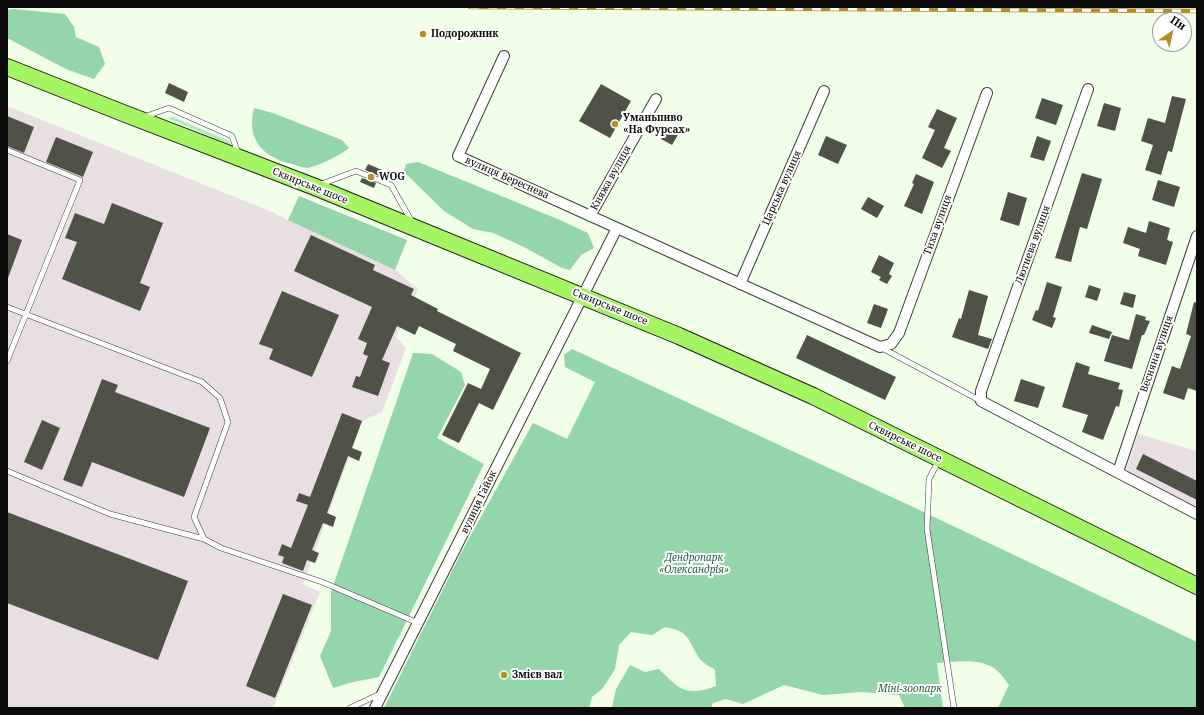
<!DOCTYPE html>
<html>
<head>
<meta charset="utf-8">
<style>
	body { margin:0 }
	#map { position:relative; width:1204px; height:715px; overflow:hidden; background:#f1fee8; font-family:"Noto Serif",serif }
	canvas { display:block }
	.frame { position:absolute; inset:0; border:8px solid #0a0a0a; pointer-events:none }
	.north { position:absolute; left:1152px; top:12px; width:40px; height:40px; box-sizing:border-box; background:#fff; border:1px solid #9d9d9d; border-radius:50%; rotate:34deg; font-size:11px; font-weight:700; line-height:16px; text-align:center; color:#0a0a0a }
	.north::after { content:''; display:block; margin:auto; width:14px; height:18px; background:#b48f28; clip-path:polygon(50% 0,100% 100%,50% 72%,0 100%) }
</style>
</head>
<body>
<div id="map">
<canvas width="1204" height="715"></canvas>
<div class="frame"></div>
<div class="north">Пн</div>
</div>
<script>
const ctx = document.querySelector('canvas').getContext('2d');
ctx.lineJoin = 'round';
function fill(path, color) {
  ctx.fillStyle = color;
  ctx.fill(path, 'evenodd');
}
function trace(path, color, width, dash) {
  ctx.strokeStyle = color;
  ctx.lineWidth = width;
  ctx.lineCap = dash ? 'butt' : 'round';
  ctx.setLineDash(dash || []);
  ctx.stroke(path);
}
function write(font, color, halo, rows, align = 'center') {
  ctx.font = font + ' "Noto Serif",serif';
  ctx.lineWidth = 4;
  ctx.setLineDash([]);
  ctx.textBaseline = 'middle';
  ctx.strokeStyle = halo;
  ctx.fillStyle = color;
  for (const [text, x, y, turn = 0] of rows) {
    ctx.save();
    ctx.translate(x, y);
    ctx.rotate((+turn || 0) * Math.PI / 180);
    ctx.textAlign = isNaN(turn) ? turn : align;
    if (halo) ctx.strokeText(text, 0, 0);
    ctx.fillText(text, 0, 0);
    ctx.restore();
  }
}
const industrial = new Path2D(`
	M7 106 265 209 395 270 418 289 396 337 406 348 382 412 362 421 303 584 320 592 273 708H7Z
	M1138 434 1197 451V508L1128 472 1127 468Z`);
const green = new Path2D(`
	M173 117 229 141 231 145 167 118Z`);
const forest = new Path2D(`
	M14 9 65 14 74 27 76 37 99 47 105 64 94 79 66 69 7 38V10Z
	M254 108 273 113 342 140 349 148C343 154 316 167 307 168 303 168 296 165 292 164 263 157 246 140 254 108Z
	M418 162 560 220 588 233 594 248 581 255 570 270 562 268 524 247 493 233 473 229 444 211 404 172 406 164Z
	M299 196 407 240 395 270 288 220Z
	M572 349 911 506 1197 642V708H998L1009 685C1005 680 1000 672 994 668 977 658 955 662 937 663L943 708H905L899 695 861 692 823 695 784 685 743 704 726 699 713 703 711 708H612L616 689 630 665 645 672 659 669C680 690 686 697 716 686L715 670C711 667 703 663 700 659 686 639 692 632 665 627L652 635 631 632 619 645 615 669 603 688 592 697 589 708H384L461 553 533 423 567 439 595 382 565 367 564 355Z
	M413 353 432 354 461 372 465 385 437 438 484 464 379 677 353 682 333 688 320 656 331 631V592Z`);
const building = new Path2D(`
	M169 83 188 92 184 102 165 93Z
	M601 84 631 101 610 138 579 121Z
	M1172 96 1186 99 1172 152 1168 151 1161 175 1145 170 1153 145 1141 141 1148 118 1165 123Z
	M1042 98 1063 105 1056 125 1035 118Z
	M1104 103 1121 108 1115 131 1097 126Z
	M937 109 957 118 944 148 951 151 942 168 922 158 935 130 928 127Z
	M7 116 34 127 24 153 7 146Z
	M667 127 679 133 672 145 661 139Z
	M826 136 847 145 838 164 818 155Z
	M1037 136 1051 141 1044 161 1030 157Z
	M56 137 93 152 83 177 46 162Z
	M368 164 382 170 379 176 365 170Z
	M1082 173 1102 179 1087 229 1080 227 1071 262 1055 258Z
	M916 174 934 182 922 214 904 206 914 184 912 183Z
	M362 178 376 183 374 188 360 182Z
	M1158 180 1180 187 1174 207 1152 200Z
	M1008 192 1027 198 1019 226 1000 220Z
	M868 197 884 206 877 218 861 209Z
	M112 203 163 223 140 283 150 287 140 311 62 279 77 242 65 238 75 213 104 224Z
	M1149 221 1170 228 1167 240 1173 242 1166 265 1138 256 1140 249 1123 243 1128 227 1146 233Z
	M7 234 22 240 8 278H7Z
	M311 235 375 265 373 270 414 289 411 295 438 309 437 311 521 353 493 410 479 403 459 443 442 435 468 383 481 389 490 369 453 351 456 344 419 326 415 335 397 326 382 360 390 363 378 396 352 387 356 376 360 377 368 356 363 354 367 343 358 339 372 307 294 271Z
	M879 255 894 263 889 274 892 276 887 284 879 280 881 277 871 272Z
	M1047 282 1062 287 1053 317 1056 318 1052 328 1032 320 1036 310 1038 311Z
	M1089 285 1101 289 1097 301 1085 297Z
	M969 290 988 296 978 335 992 339 988 349 952 337 959 318 961 319Z
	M282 291 339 315 312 377 269 359 273 349 259 344Z
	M1124 292 1136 295 1133 308 1120 304Z
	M1194 302 1197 303V391L1188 388 1184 400 1163 393 1172 366 1180 369 1191 336 1186 334Z
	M874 304 888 309 881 328 867 323Z
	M1136 314 1146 317 1145 320 1150 321 1144 335H1142L1132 369 1104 361 1112 335 1129 340Z
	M1092 325 1112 332 1109 339 1089 333Z
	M807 335 896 377 885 400 796 358Z
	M1076 362 1090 367 1088 374 1120 383 1118 389 1123 390 1119 407 1116 406 1103 440 1082 432 1088 415 1062 407Z
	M102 379 118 385 115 392 210 428 184 497 92 462 82 487 63 480Z
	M1021 379 1045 387 1038 408 1014 401Z
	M342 413 362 421 352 448 362 452 359 461 348 456 327 513 336 517 333 527 323 523 312 550 319 553 315 563 307 560 303 571 282 563 284 557 278 555 282 544 291 548 308 505 296 501 299 493 310 497Z
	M42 420 60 428 42 470 24 462Z
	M1143 454 1197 481V500L1136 469Z
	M7 512 188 581 158 660 7 603Z
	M283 594 312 605 275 698 246 686Z`);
const lane = new Path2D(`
	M144 117 169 108 232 136 238 153
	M7 150 80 180 7 361
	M319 185 356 171 391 185 412 222
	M7 307 202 382 220 398 228 422 194 517 204 539 221 548 322 582 418 623
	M882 348 981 401
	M939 460 929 479 927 529 954 708
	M7 471 110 514 204 539
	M350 708 382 693`);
const street = new Path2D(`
	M504 56 458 156 880 347 891 344 899 333 987 93
	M1088 89 981 391V401L1197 514
	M590 216 656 99
	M740 284 824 91
	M1118 472 1197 236
	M375 708 617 228`);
const primary = new Path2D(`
	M7 67 123 113 315 187 679 336 813 396 1197 586`);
const rail = new Path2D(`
	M470 7 1197 11`);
const markers = [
	[423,34,4,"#b48f28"],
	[615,124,4,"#b48f28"],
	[371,177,4,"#b48f28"],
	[504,675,4,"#b48f28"]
];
const poiNames = [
	["Подорожник",431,34],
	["Уманьпиво",623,118],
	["«На Фурсах»",623,130],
	["WOG",379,177],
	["Змієв вал",512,675]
];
const streetNames = [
	["вулиця Вереснева",507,178,24],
	["Княжа вулиця",611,178,-61],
	["Сквирське шосе",310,186,22],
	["Царська вулиця",782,188,-66],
	["Тиха вулиця",938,225,-70],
	["Лютнева вулиця",1033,245,-70],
	["Сквирське шосе",610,307,22],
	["Весняна вулиця",1157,354,-71],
	["Сквирське шосе",905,442,26],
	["вулиця Гайок",479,502,-64]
];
const parkNames = [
	["Дендропарк",694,558],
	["«Олександрія»",694,570],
	["Міні-зоопарк",910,689]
];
fill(industrial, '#e9dee1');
fill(green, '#b4e6c1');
fill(forest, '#94d6aa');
fill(building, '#505247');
trace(lane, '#3d3d3d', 6);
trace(street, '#3d3d3d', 12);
trace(primary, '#1b1b1b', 18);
trace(lane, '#fff', 5);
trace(street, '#fff', 10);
trace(primary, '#a5f462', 16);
trace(rail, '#b48f28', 4.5);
trace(rail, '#fff', 3, [9]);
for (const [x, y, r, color] of markers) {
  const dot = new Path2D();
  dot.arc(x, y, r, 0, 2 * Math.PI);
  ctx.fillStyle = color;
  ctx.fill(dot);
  trace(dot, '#fff', 1.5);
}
write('bold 10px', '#0a0a0a', '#fff', poiNames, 'left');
write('10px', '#0a0a0a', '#fff', streetNames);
write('italic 10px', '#1e5e43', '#fff', parkNames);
</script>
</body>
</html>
